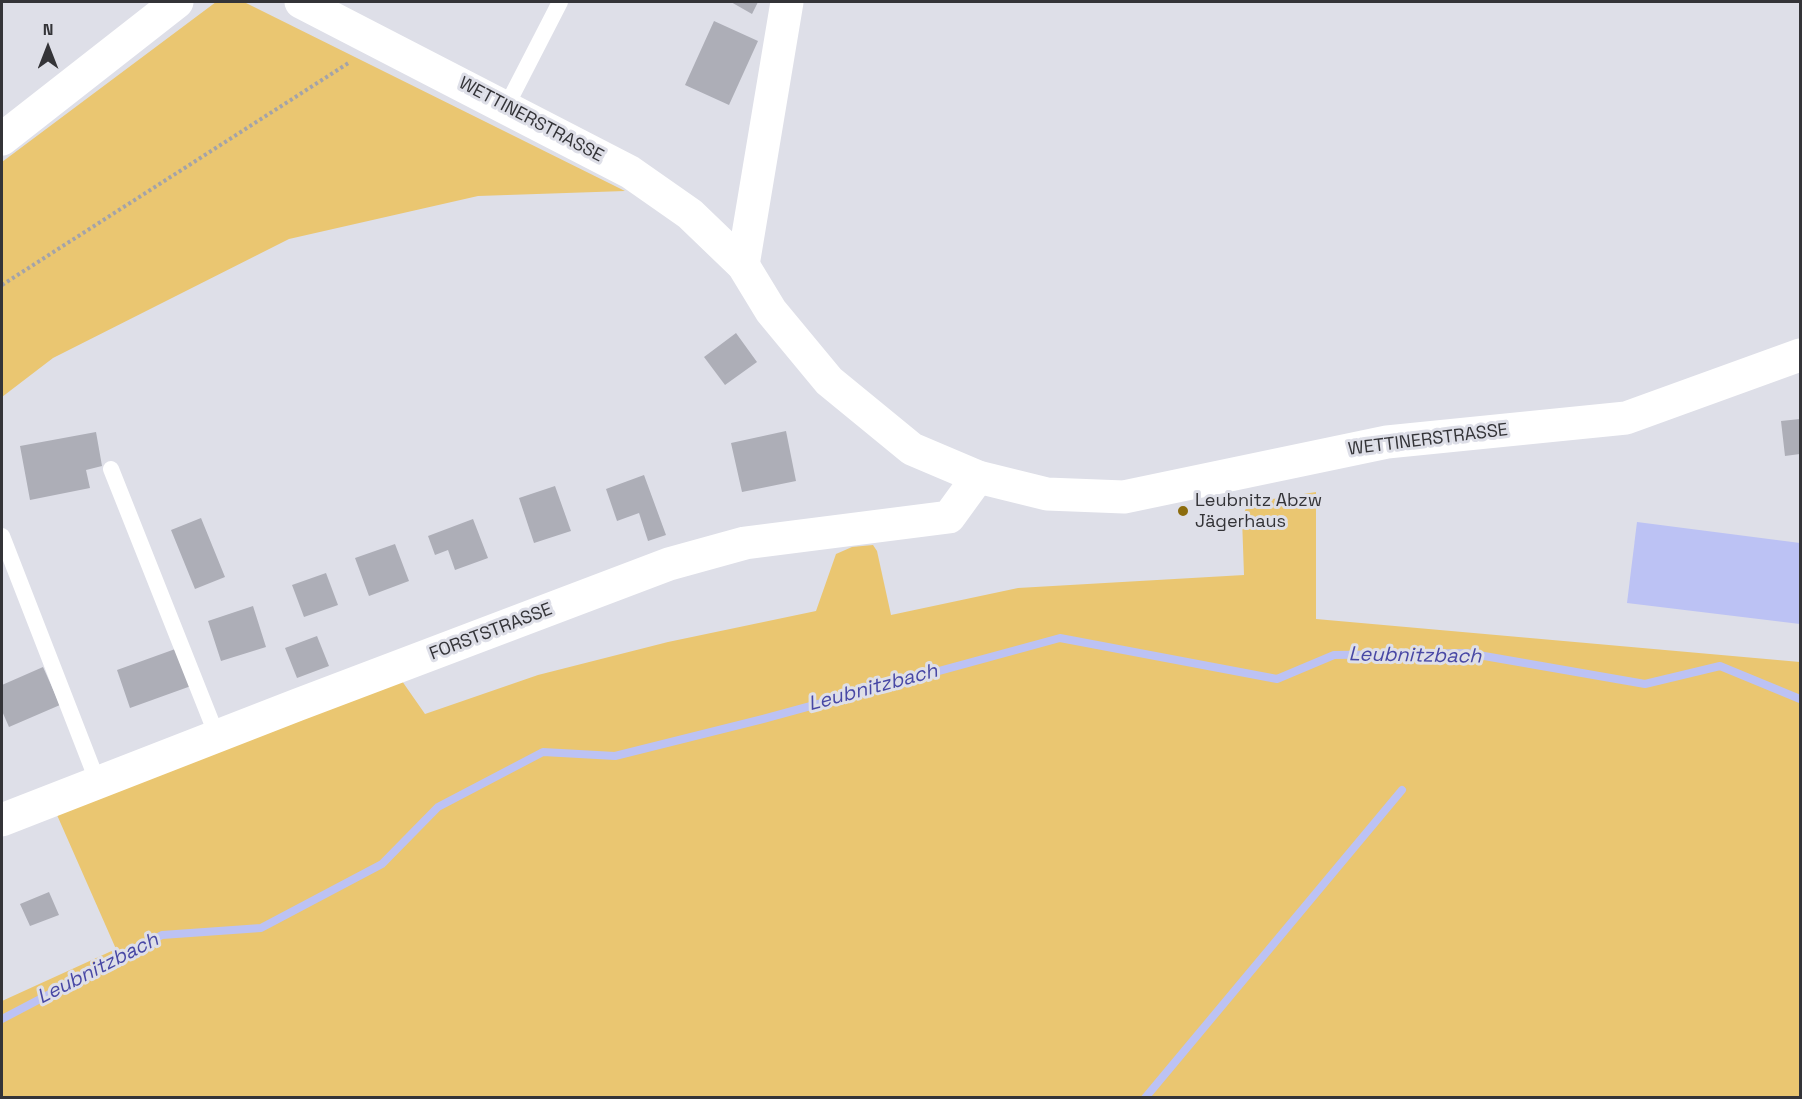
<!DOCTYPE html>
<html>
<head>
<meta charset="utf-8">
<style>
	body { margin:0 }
	#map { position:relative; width:1802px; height:1099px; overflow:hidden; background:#dedfe8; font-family:"Space Grotesk",sans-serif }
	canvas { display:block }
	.frame { position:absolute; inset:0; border:3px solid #343438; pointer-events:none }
	.north { position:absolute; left:18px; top:18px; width:60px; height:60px; -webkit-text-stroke:4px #dedfe8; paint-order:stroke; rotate:0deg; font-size:16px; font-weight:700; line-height:24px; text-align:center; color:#343438 }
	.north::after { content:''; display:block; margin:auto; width:21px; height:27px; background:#343438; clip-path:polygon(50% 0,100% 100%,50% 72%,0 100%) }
</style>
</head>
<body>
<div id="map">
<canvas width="1802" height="1099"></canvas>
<div class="frame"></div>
<div class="north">N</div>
</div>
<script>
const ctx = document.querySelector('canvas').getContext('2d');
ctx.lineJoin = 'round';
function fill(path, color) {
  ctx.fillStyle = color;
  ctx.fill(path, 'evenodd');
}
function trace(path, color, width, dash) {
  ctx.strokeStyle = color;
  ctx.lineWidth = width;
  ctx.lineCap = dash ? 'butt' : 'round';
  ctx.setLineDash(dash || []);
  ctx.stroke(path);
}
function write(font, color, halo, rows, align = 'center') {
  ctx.font = font + ' "Space Grotesk",sans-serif';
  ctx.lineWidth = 6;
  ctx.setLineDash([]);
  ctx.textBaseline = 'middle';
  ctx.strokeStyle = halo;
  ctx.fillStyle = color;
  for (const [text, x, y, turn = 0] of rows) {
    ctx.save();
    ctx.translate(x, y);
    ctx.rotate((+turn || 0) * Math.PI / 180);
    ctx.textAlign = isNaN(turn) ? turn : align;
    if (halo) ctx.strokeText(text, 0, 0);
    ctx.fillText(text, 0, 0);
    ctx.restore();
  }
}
const green = new Path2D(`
	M216 2H244L625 191 478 196 289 239 53 358 2 397V162Z
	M1316 492V619L1800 662V1097H2V1001L116 949 57 815 402 681 425 714 538 675 668 642 816 611 836 554 852 547 873 545 877 551 891 615 1018 588 1244 575 1242 518 1248 503Z`);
const water = new Path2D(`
	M1637 522 1800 543V624L1627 603Z`);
const stream = new Path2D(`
	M2 1019 162 935 261 928 382 864 438 807 543 752 615 756 763 719 1060 638 1277 679 1334 655 1467 653 1645 684 1720 666 1800 699
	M1145 1098 1402 790`);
const building = new Path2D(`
	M731 2H758L752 14Z
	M714 21 758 41 729 105 685 85Z
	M736 333 757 362 725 385 704 357Z
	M1800 419V454L1785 456 1781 421Z
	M786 431 796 481 742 492 731 443Z
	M96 432 102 466 86 470 90 488 30 500 20 446Z
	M644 475 666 535 648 541 639 513 617 521 606 489Z
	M555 486 571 531 534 543 519 498Z
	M201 518 225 577 195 589 171 530Z
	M473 519 488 558 455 570 448 550 435 555 428 536Z
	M395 544 409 581 369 596 355 558Z
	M326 573 338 605 304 617 292 585Z
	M253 606 266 647 221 661 208 621Z
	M317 636 329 666 297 678 285 648Z
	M178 648 191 686 130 708 117 670Z
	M43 667 60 705 9 727 2 711V685Z
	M49 892 59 915 30 926 20 904Z`);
const path = new Path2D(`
	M2 285 350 62`);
const service = new Path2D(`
	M506 107 560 2
	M111 469 217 736
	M2 536 98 783`);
const minor = new Path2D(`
	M2 139 177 2
	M743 265 787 2
	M2 820 297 705 669 564 745 543 949 517 978 477`);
const tertiary = new Path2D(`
	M301 2 630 172 690 214 743 265 771 311 829 381 912 449 978 477 1047 494 1124 497 1387 442 1626 418 1800 355`);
const markers = [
	[1183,511,6,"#8c6c0d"]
];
const streetNames = [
	["WETTINERSTRASSE",531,120,28],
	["WETTINERSTRASSE",1428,440,-7],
	["FORSTSTRASSE",491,632,-21]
];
const poiNames = [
	["Leubnitz Abzw",1195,501],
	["Jägerhaus",1195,522]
];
const waterNames = [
	["Leubnitzbach",1415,656,1],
	["Leubnitzbach",873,688,-15],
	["Leubnitzbach",98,969,-27]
];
fill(green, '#eac671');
fill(water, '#bcc2f4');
trace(stream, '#bcc2f4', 8);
fill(building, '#adaeb7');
trace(path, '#a3a3aa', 4, [3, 3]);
trace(service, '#fff', 16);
trace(minor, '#fff', 33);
trace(tertiary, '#fff', 33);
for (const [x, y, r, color] of markers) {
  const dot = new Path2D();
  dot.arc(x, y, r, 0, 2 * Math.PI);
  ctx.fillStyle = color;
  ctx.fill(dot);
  trace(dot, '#dedfe8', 2);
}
write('18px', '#343438', '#dedfe8', streetNames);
write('18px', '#343438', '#dedfe8', poiNames, 'left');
write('italic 20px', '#4848a5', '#dedfe8', waterNames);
</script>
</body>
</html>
